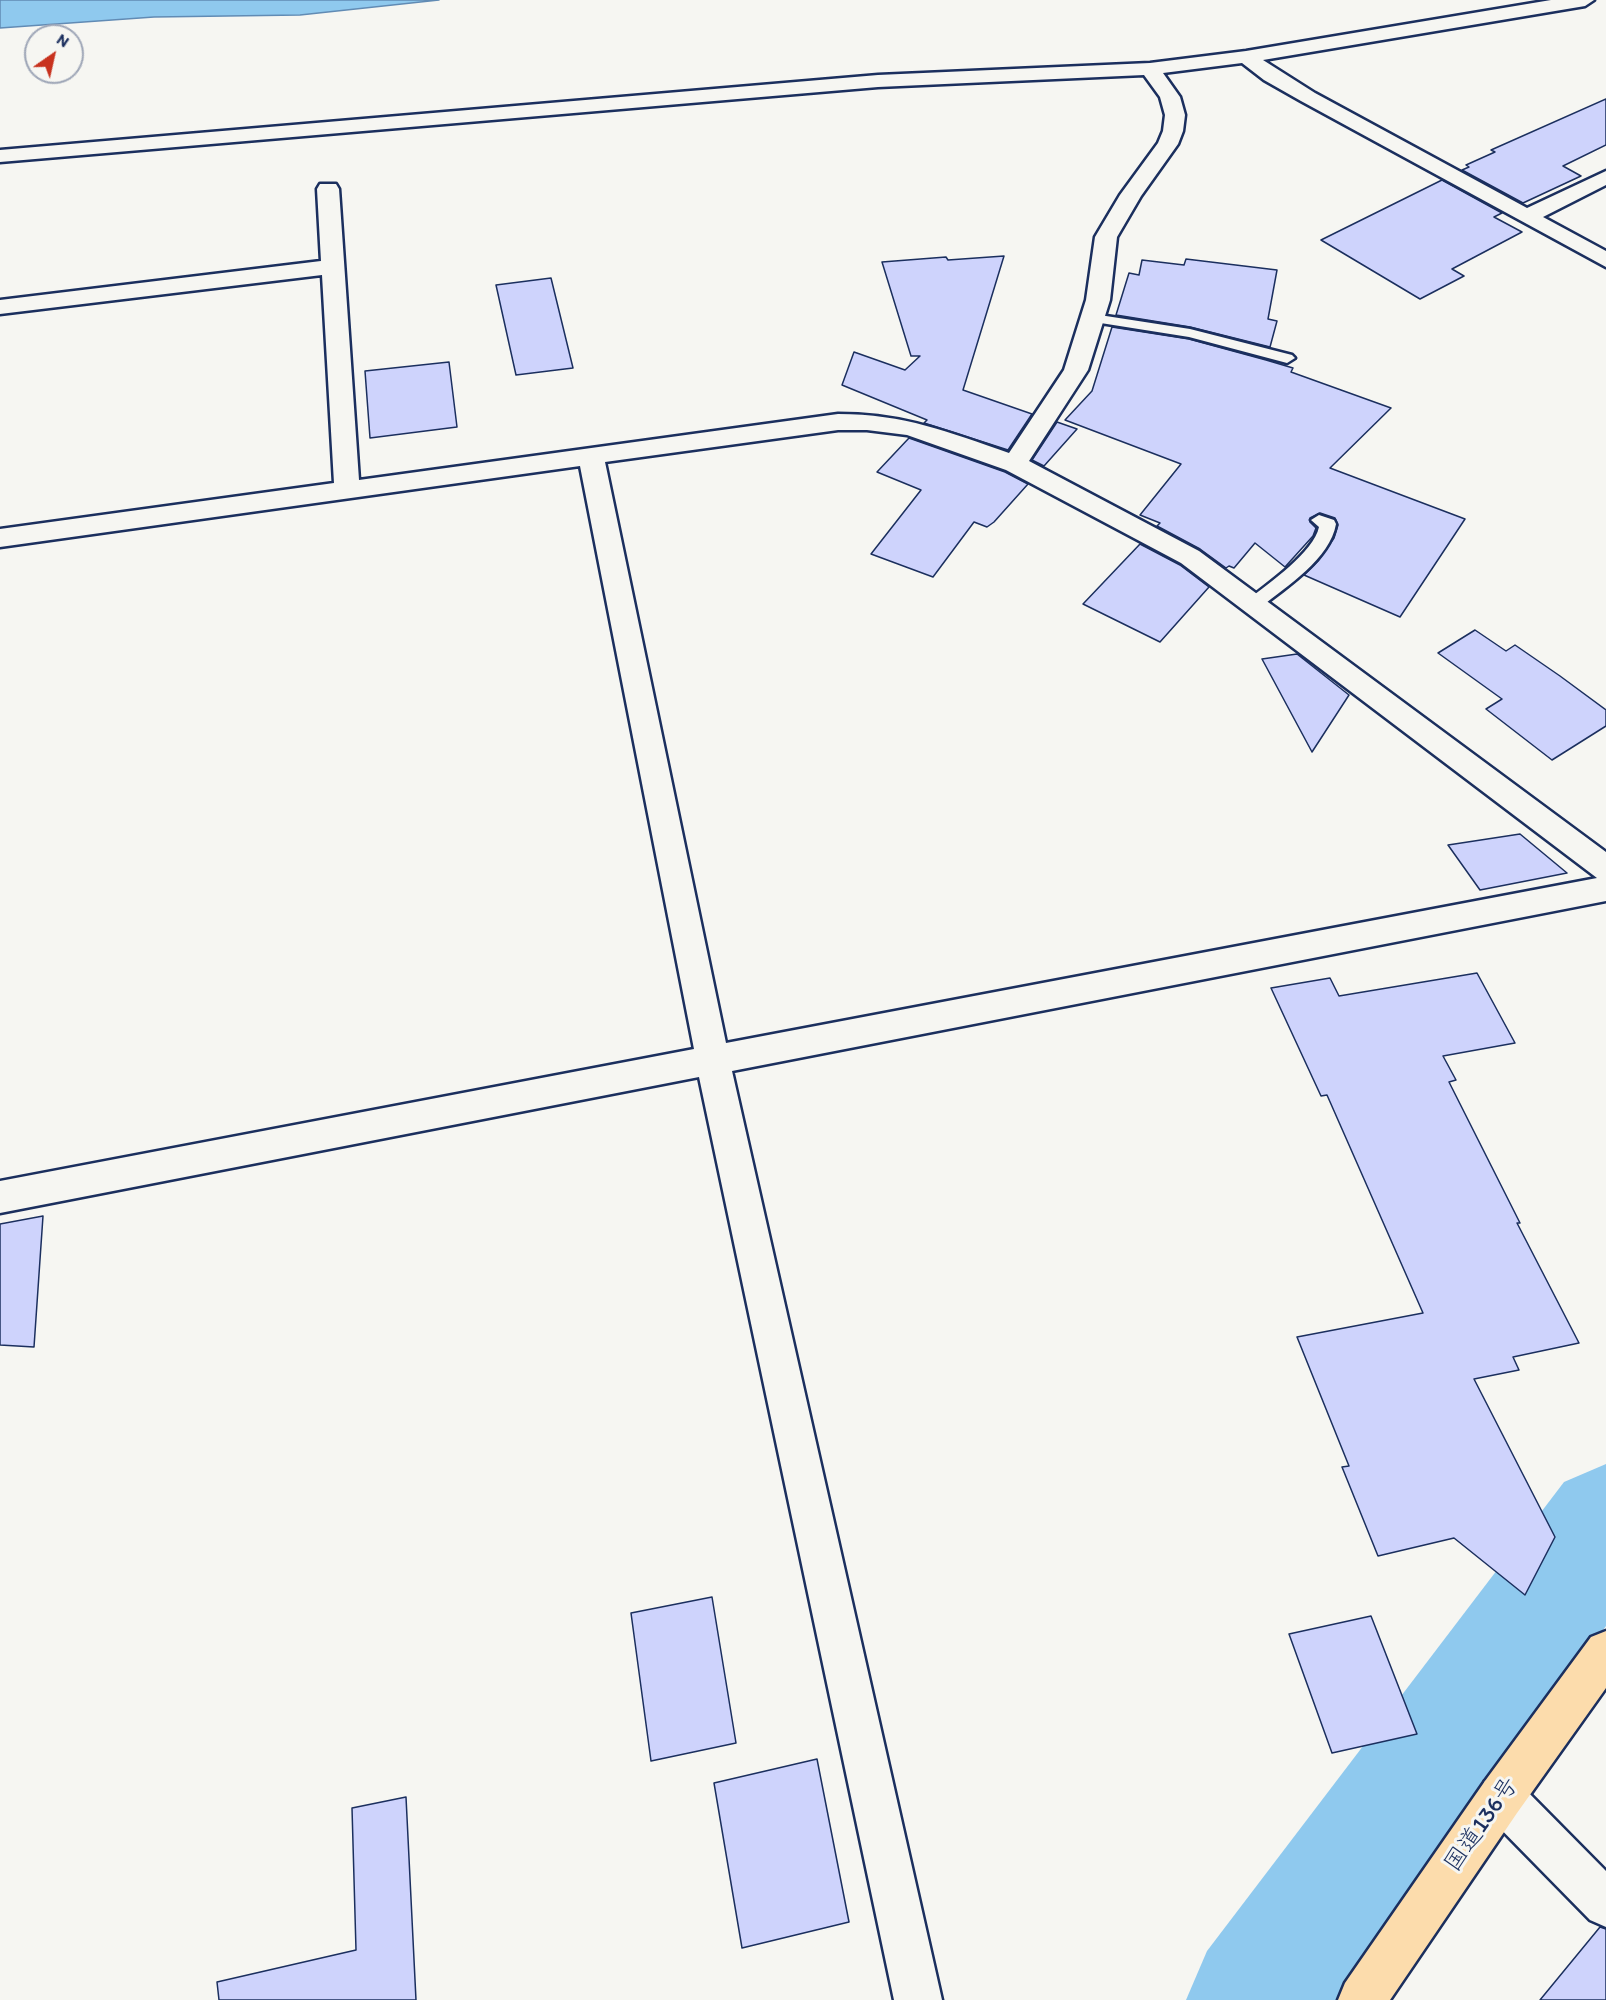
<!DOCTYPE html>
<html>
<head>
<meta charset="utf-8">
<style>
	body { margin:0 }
	#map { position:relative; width:1606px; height:2000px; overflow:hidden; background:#f6f6f2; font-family:Itim,sans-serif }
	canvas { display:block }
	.north { position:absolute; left:24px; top:24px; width:60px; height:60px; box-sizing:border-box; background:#f6f6f2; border:2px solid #9ea6b7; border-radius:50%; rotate:34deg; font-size:16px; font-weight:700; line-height:24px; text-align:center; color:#1b2f5e }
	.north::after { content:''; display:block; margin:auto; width:21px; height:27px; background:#c8321e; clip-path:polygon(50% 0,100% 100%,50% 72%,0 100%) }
</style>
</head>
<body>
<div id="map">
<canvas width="1606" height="2000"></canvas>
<div class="north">N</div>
</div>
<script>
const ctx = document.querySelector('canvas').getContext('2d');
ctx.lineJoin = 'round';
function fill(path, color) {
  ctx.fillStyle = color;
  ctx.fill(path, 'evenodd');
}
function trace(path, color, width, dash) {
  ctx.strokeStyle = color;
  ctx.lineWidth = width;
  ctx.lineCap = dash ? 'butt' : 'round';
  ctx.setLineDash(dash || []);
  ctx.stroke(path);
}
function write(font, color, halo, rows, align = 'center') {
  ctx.font = font + ' Itim,"Klee One",sans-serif';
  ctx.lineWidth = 6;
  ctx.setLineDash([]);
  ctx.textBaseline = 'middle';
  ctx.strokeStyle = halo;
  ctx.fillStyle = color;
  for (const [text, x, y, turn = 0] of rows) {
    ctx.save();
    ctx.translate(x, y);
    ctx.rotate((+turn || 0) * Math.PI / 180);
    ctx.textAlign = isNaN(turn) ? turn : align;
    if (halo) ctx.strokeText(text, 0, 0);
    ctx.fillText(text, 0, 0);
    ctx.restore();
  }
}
const water = new Path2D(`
	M0 0H439L300 15 154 17 0 28Z`);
const river = new Path2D(`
	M1606 1464V1626L1340 2000H1186L1207 1951 1564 1482Z`);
const building = new Path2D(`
	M1606 99V145L1563 166 1581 176 1523 203 1462 170 1469 167 1466 165 1495 152 1491 150Z
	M1442 180 1502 213 1494 217 1522 232 1452 269 1464 276 1420 299 1321 240Z
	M1004 256 963 390 1032 414 1008 450 924 423 927 420 842 385 854 352 905 370 920 356H911L882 262 946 257 948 260Z
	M1186 259 1277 270 1268 319 1277 321 1270 347 1190 327 1116 315 1129 273 1139 275 1142 260 1184 265Z
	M551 278 573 368 516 375 496 285Z
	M1112 327 1189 339 1266 360 1293 368 1291 372 1391 408 1330 468 1465 519 1400 617 1304 575 1318 561 1334 538 1338 525 1335 518 1320 513 1310 518V522L1316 528 1313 536 1285 567 1255 543 1234 568 1229 566 1226 568 1200 549 1157 526 1160 523 1140 515 1181 464 1065 420 1092 391Z
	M449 362 457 427 370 438 365 371Z
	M1057 422 1077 429 1044 466 1032 460Z
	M909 438 1005 472 1028 484 994 522 987 527 974 522 933 577 871 554 921 490 877 472Z
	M1140 544 1180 565 1209 587 1160 642 1083 604Z
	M1475 630 1506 651 1515 645 1560 676 1606 710V726L1552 760 1486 709 1502 699 1438 653Z
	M1297 654 1349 695 1312 752 1262 659Z
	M1520 834 1567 873 1480 890 1448 845Z
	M1477 973 1515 1043 1443 1056 1456 1080 1449 1082 1520 1223H1517L1579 1343 1513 1357 1519 1370 1474 1379 1555 1537 1525 1595 1454 1538 1378 1556 1342 1467 1349 1466 1297 1337 1423 1313 1327 1095 1321 1096 1271 988 1330 978 1339 996Z
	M43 1216 34 1347 0 1345V1224Z
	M712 1597 736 1743 651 1761 631 1613Z
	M1371 1616 1417 1734 1332 1753 1289 1634Z
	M817 1759 849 1922 742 1948 714 1783Z
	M406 1797 416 2000H219L217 1982 356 1950 352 1808Z
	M1600 1927 1606 1929V2000H1540Z`);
const lane = new Path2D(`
	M1093 314 1190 329 1292 355 1295 358 1287 363 1189 337 1088 321 1086 318Z
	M1319 515 1334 520 1336 524C1330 559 1287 586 1261 607H1249L1246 603 1249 599C1269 583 1314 552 1319 527L1311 520Z`);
const street = new Path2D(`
	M1551 0H1594L1585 6 1263 60 1315 93 1527 208 1606 171V185L1543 217 1606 251V267L1301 101 1264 80 1242 63 1163 73 1180 97 1185 115 1183 131 1178 144 1141 196 1117 237 1110 300 1088 370 1029 461 1199 551 1606 852V901L732 1071 942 2000H894L699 1077 0 1213V1181L694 1049 580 466 0 547V529L334 483 322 275 0 314V300L321 261 317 189 320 184H336L339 189 359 480 838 414C905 414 948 432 1009 453L1064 370 1086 300 1095 237 1120 195 1158 143 1163 131 1165 115 1160 97 1144 75 878 87 0 162V150L878 75 1150 63 1246 51ZM838 430H867L907 435 1006 470 1181 563 1597 878 726 1043 605 462Z
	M1501 1775 1517 1781 1606 1871V1927L1590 1920 1485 1813 1479 1797 1485 1781Z`);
const highway = new Path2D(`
	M1606 1631V1688L1517 1813 1390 2000H1338L1345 1983 1485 1781 1591 1637Z`);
const nearStreetnames = [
	["国道136号",1482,1825,-55]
];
fill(water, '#8fc9ee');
trace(water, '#618bb4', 1.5);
fill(river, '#8fc9ee');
fill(building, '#ced3fc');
trace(building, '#1b2f5e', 1.5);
trace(lane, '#1b2f5e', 5);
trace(street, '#1b2f5e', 5);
trace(highway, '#1b2f5e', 5);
fill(lane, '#f6f6f2');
fill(street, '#f6f6f2');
fill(highway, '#fcdcac');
write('24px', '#1b2f5e', '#f6f6f2', nearStreetnames);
</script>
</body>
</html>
